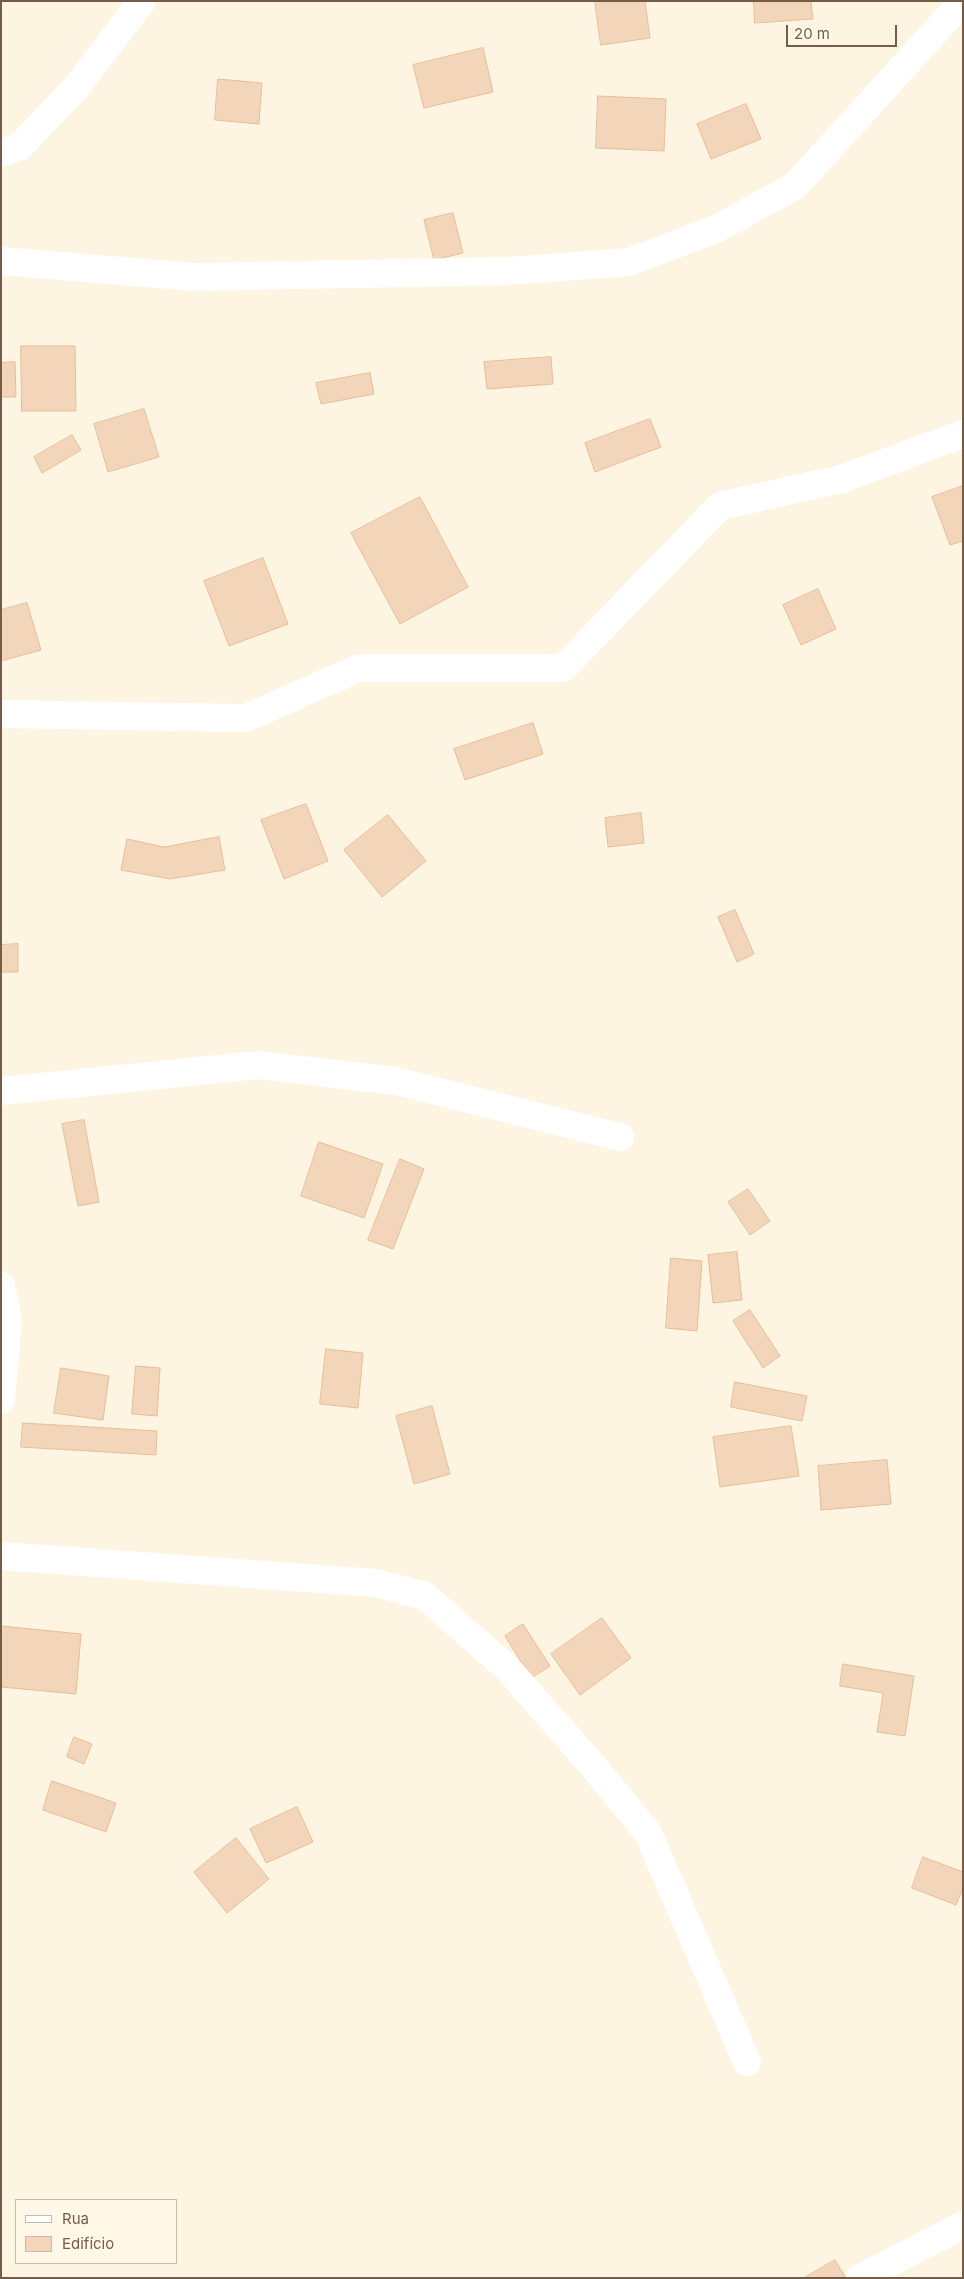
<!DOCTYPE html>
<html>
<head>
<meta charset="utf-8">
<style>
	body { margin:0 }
	#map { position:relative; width:964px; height:2279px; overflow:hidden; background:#fdf5e2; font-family:Inter,sans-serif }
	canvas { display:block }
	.frame { position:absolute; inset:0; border:2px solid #755c48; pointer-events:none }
	.legend { position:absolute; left:15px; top:2199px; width:162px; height:65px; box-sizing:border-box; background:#fff8e9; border:1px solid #c8baa9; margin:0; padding:6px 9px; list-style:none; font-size:15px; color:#755c48 }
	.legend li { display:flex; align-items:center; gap:10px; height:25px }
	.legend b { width:25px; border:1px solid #c8baa9 }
	.scale { position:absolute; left:786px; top:25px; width:111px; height:22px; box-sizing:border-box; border:2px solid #755c48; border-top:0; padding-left:6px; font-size:15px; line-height:18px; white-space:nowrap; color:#755c48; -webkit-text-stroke:4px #fff8e9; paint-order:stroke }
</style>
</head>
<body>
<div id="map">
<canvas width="964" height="2279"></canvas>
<div class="frame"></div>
<ul class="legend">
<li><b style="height:6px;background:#fff"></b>Rua</li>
<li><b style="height:14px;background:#f3d5b9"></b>Edifício</li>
</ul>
<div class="scale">20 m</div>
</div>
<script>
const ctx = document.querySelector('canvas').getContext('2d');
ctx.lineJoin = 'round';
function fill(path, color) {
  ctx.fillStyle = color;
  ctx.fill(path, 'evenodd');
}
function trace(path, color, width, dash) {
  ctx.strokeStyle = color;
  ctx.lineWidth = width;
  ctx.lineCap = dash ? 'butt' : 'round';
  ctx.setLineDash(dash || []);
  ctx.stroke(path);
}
const building = new Path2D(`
	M595 1H645L650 38 601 45Z
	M754 1H811L813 19 755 23Z
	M483 48 493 92 424 108 413 65Z
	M218 79 262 83 259 124 215 120Z
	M598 96 666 99 664 151 596 148Z
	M746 104 761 139 711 159 697 124Z
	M453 213 463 253 434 260 424 220Z
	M21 346H75L76 411H22Z
	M551 357 553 384 487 389 484 362Z
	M15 362 16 397H1V363Z
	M370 373 374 394 321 404 316 383Z
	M144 409 159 457 108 472 94 424Z
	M650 419 661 447 595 472 585 443Z
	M72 435 81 450 42 473 34 457Z
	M963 486V541L950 545 932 497Z
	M420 497 468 587 400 624 351 533Z
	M263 558 288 624 229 646 204 581Z
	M818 589 836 629 801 645 783 605Z
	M27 603 41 650 1 661V610Z
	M533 723 543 754 465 780 454 749Z
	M306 804 328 861 284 879 261 820Z
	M641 813 644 843 608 847 605 818Z
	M388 815 426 861 382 897 344 850Z
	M219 837 225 870 170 879 121 870 127 839 164 847Z
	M735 910 754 954 737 962 718 917Z
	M18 944V972H1V945Z
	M84 1120 99 1202 78 1206 62 1124Z
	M319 1142 383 1164 364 1218 301 1196Z
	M400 1159 424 1169 393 1249 368 1240Z
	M748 1189 770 1221 750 1235 728 1202Z
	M737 1252 742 1300 713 1303 708 1255Z
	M671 1258 702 1261 697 1331 666 1328Z
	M750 1310 780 1356 763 1368 733 1321Z
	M326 1349 363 1353 358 1408 320 1404Z
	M136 1366 160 1368 157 1416 132 1414Z
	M61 1368 109 1376 103 1420 54 1413Z
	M735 1382 807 1396 802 1421 731 1407Z
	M432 1406 450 1474 414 1484 396 1416Z
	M23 1423 157 1431 156 1455 21 1447Z
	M791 1426 799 1476 720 1487 713 1437Z
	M887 1460 891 1504 821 1510 818 1466Z
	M602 1618 631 1658 580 1695 551 1654Z
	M523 1624 550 1666 531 1678 505 1636Z
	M1 1626 81 1634 76 1694 1 1687Z
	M843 1664 914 1676 905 1736 877 1732 883 1693 840 1686Z
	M74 1737 92 1744 84 1764 67 1757Z
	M52 1781 116 1803 106 1832 43 1810Z
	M297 1807 313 1842 266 1863 250 1829Z
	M236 1838 269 1879 227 1913 194 1872Z
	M923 1857 963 1872V1888L956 1905 912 1888Z
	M835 2260 846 2278H804Z`);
const minor = new Path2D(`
	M1 153 19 147 75 89 142 1
	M1 261 194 277 509 271 629 262 716 229 795 186 963 1
	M1 714 246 718 359 668H563L720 506 841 479 963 434
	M1 1091 258 1065 396 1081 620 1137
	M1 1286 8 1322 1 1400
	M1 1556 376 1583 425 1596 507 1668 593 1766 648 1833 747 2062
	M860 2278 963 2225`);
fill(building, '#f3d5b9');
trace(building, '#e6bd99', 1);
trace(minor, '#fff', 28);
</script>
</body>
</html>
